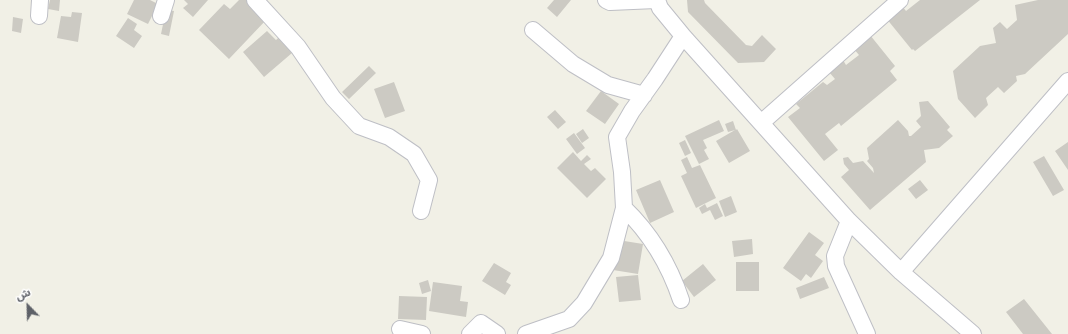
<!DOCTYPE html>
<html>
<head>
<meta charset="utf-8">
<style>
	body { margin:0 }
	#map { position:relative; width:1068px; height:334px; overflow:hidden; background:#f1f0e6; font-family:Figtree,"Noto Sans Arabic",sans-serif }
	canvas { display:block }
	.north { position:absolute; left:8px; top:286px; width:40px; height:40px; -webkit-text-stroke:3px #fff; paint-order:stroke; rotate:337deg; font-size:11px; font-weight:700; line-height:16px; text-align:center; color:#5e6168 }
	.north::after { content:''; display:block; margin:auto; width:14px; height:18px; background:#5e6168; clip-path:polygon(50% 0,100% 100%,50% 72%,0 100%) }
</style>
</head>
<body>
<div id="map">
<canvas width="1068" height="334"></canvas>
<div class="north">ش</div>
</div>
<script>
const ctx = document.querySelector('canvas').getContext('2d');
ctx.lineJoin = 'round';
function fill(path, color) {
  ctx.fillStyle = color;
  ctx.fill(path, 'evenodd');
}
function trace(path, color, width, dash) {
  ctx.strokeStyle = color;
  ctx.lineWidth = width;
  ctx.lineCap = dash ? 'butt' : 'round';
  ctx.setLineDash(dash || []);
  ctx.stroke(path);
}
const building = new Path2D(`
	M50 0H60L59 11 48 9Z
	M134 0H150L158 4 148 24 127 14Z
	M184 0H208L193 17 183 8 188 4Z
	M239 0H247L267 19 229 59 199 30 224 4 230 9Z
	M554 0H571L557 17 547 8Z
	M687 0H704L705 3 746 45 752 46 762 35 776 49 764 62 738 63 688 12Z
	M920 0H980L915 51 913 49 912 50 886 18 902 6 906 11Z
	M1038 0H1068V34L1025 74 1016 76 1017 81 1004 93 998 87 986 98 988 105 975 118 958 99 953 71 980 46 996 43 993 28 1000 22 1007 29 1017 20 1015 5Z
	M166 10 174 11 169 36 161 34Z
	M72 12 82 13 78 42 57 38 61 16 71 17Z
	M13 17 23 19 21 33 12 31Z
	M128 18 137 24 134 30 142 36 134 48 116 36Z
	M267 31 276 40 279 37 292 53 264 77 243 52Z
	M870 35 895 66 890 71 897 80 841 126 839 123 825 134 838 150 824 161 788 117 800 108 796 104 823 82 827 85 835 79 829 72 843 60 846 65 859 55 853 48Z
	M369 66 376 73 349 99 342 92Z
	M394 82 405 111 385 118 374 89Z
	M601 91 619 104 605 124 586 111Z
	M928 101 950 127 947 130 953 136 939 148 924 150 926 162 870 210 841 177 849 170 844 164 843 158 848 157 853 163 863 161 874 173 873 168 867 161 869 159 867 148 898 120 908 131 909 136H911L921 127 916 121 921 116 919 102Z
	M555 110 566 122 558 129 547 117Z
	M719 120 724 131 703 140 707 148 704 150 709 159 699 164 685 136Z
	M733 121 736 130 737 129 750 151 729 163 716 141 735 130 728 132 725 124Z
	M583 129 589 138 582 143 576 134Z
	M574 133 585 148 577 154 566 139Z
	M685 140 691 153 685 156 679 143Z
	M1068 142V170L1055 151Z
	M573 152 581 161 587 155 591 159 584 164 591 171 595 168 606 179 587 198 557 168Z
	M1044 156 1064 190 1053 196 1033 162Z
	M687 157 692 168 700 165 716 198 696 208 681 176 687 173 681 160Z
	M660 180 674 212 650 223 636 190Z
	M920 180 928 190 916 199 908 189Z
	M731 196 737 212 725 217 719 201Z
	M717 203 723 216 715 220 710 210 702 214 699 208 705 204 707 208Z
	M809 232 824 243 815 255 823 261 811 278 806 274 801 281 783 268Z
	M752 239 753 254 734 257 732 241Z
	M618 240 643 244 638 274 613 270Z
	M736 262H759V291H736Z
	M494 263 511 273 506 282 511 285 505 295 482 281Z
	M703 264 716 280 694 297 682 281Z
	M638 275 641 300 619 302 616 277Z
	M824 277 829 288 800 299 796 288Z
	M428 280 431 291 422 294 419 283Z
	M433 282 462 286 460 301 468 302 466 317 429 311Z
	M399 296 427 297 426 320 398 319Z
	M1024 299 1052 334H1023L1006 312Z`);
const minor = new Path2D(`
	M255 0 298 47 333 98 359 126 389 137 414 154 429 180 421 211
	M606 0 610 2 656 0
	M657 0 660 8 683 36 849 221 901 272 973 334
	M39 16 40 0
	M161 16 166 0
	M533 30 573 64 608 85 644 95
	M761 123 900 0
	M624 208 622 172 617 137 632 111 655 79 683 36
	M849 221 835 256 836 266 867 334
	M901 272 1068 81
	M400 329 422 334
	M470 334 481 323 497 334
	M526 334 569 319 584 303 611 258 624 208C651 234 669 264 681 300`);
fill(building, '#cccac3');
trace(minor, '#bebfc5', 18);
trace(minor, '#fff', 16);
</script>
</body>
</html>
